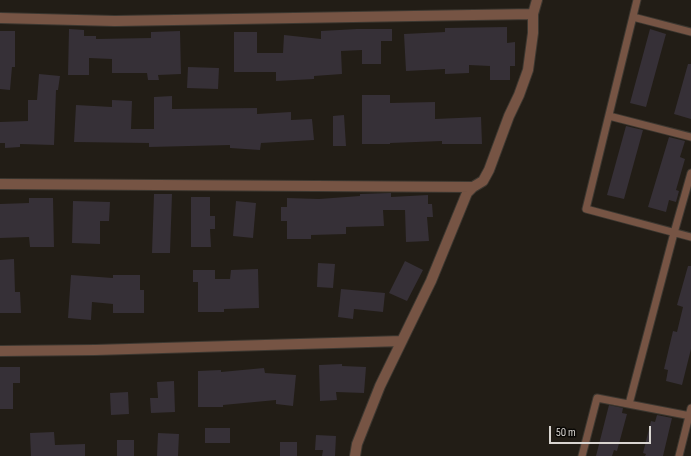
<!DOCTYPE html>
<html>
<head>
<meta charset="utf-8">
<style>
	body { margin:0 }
	#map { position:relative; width:691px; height:456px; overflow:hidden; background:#221d16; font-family:"Sofia Sans Condensed",sans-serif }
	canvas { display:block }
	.scale { position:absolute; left:549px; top:426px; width:102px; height:18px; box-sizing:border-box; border:2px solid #d9d5d1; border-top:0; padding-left:5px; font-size:12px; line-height:14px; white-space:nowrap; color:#d9d5d1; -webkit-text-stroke:3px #0a0805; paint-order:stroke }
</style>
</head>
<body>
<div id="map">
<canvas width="691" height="456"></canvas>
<div class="scale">50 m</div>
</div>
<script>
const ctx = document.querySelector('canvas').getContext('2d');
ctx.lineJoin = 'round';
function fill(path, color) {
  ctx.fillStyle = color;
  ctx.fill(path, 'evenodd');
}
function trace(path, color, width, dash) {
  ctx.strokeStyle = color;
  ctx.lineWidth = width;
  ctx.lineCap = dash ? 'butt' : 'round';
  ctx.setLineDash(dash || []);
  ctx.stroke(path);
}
const building = new Path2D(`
	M507 27V43L515 42V66H510V80H490V66L469 65V73L445 74V69L406 71 404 34 445 32V28Z
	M69 29 84 30V36H96V39L151 38V32L180 31 181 74 158 75 159 80H148L147 73H112V59L89 58V75H68Z
	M357 29H392V41H381V64H362V50L341 51 342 74 314 76V79L276 81V72H234V32H257V53H283L284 35 321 39V31Z
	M650 29 666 34 646 107 630 103Z
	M0 31H15V67H12L10 90 0 89Z
	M688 64H691V119L674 114Z
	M188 67 219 68 218 89 187 88Z
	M39 74 60 76 58 90H56L54 145 20 144V147L5 148V143H0V122L28 121V100H37Z
	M362 95H390V103L435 102V119L481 117 482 144H442V141L390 143V144H362Z
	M172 96V109L257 108V114L291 112V120L312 119 314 140 261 143 260 150 230 148V145L149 147V143L74 142 76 105 112 107V100L132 101 131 129H154V97Z
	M344 115 346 146H333V116Z
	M626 126 643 130 624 199 607 195Z
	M669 137 685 141 680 157 685 159 676 190 679 191 676 202 669 200 666 212 648 207Z
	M390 193H391V197L428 195V204H432L433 217H427L429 241 406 242 405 210H383L384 226 346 227V234L311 235V239H287V221H281V207H287V198L319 199 360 196V194Z
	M154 194H172L170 253H152Z
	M191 197H210V216H215V229H210L211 247H191Z
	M29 198H53L54 247H30L29 237 0 238V204L29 203Z
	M73 201 110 202 109 221H100V244L72 243Z
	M236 201 256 203 253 238 233 236Z
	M14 259 15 292H20L21 313H0V260Z
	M405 261 423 270 407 301 389 293Z
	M318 263 335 264 333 288 317 287Z
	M688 266H691V349L682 385 666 381 668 370 664 369 673 331 677 332 683 307 677 305Z
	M258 269 259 308 224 309V312H198V282H193V270H215V279H230L231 270Z
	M71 275 113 278V275H140V290H144V313H113V304L92 302 91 320 68 318Z
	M341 289 385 293 383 312 354 309 353 319 338 317Z
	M342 364V366L366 367 364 393 336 392 337 400 320 401 319 365Z
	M0 367H20V383H13V409H0Z
	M264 368 265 373 296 375 293 406 276 404V400L223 405V407H198V371L221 370V372Z
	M174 381 175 412 151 413 150 398H158L157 382Z
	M128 392 129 414 111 415 110 393Z
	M609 405 623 408 622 413 627 414 617 451 614 450 612 456H596Z
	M657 415 672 418 663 456H645L646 454 643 453 651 421 655 422Z
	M205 428H230V443H205Z
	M54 432 55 445 85 444V456H31L30 433Z
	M158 433 179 434 178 456H157Z
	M316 435 336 436 335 456H322L323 450H315Z
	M117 440H134V456H117Z
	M280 442H297V456H280Z`);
const lane = new Path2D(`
	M637 0 586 209 691 237
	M633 17 691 32
	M609 116 691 137
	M629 404 674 233 691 173
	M582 456 597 398 691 416
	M679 456 691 408`);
const street = new Path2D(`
	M0 18 115 21 533 14
	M0 184 473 187
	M0 351 95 350 402 341
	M355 456 357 444 380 386 431 281 467 193 473 187 483 181 489 170 509 116 519 95 528 70 533 33V14L537 0`);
fill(building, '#363037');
trace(lane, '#3c3730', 9);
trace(street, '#3c3730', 12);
trace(lane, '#765444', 7);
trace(street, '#765444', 10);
</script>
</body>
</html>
